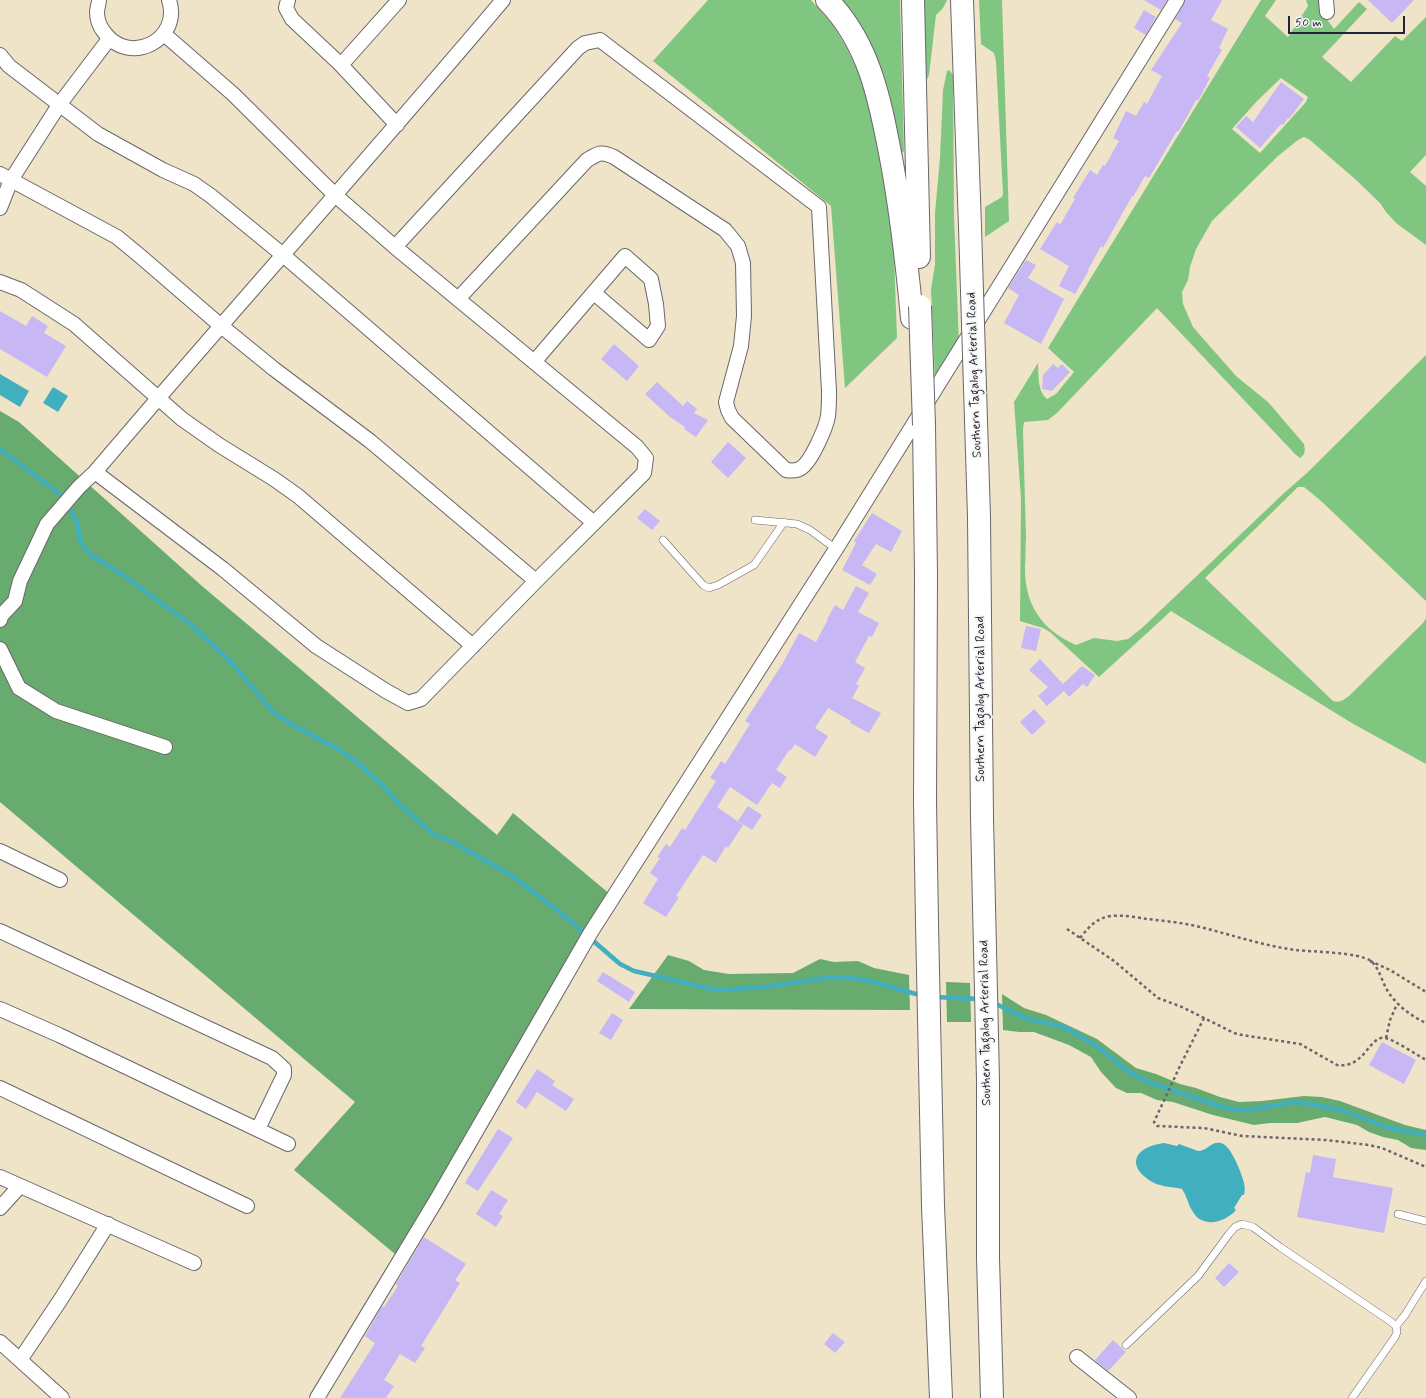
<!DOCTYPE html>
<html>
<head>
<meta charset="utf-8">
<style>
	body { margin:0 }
	#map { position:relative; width:1426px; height:1398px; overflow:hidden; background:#efe4c8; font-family:Mynerve,sans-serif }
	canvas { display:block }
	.scale { position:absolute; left:1288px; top:16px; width:117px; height:18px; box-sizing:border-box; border:2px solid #22223b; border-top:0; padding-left:5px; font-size:12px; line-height:14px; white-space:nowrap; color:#22223b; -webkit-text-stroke:3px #f6f6f2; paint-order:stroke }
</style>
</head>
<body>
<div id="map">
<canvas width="1426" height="1398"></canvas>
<div class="scale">50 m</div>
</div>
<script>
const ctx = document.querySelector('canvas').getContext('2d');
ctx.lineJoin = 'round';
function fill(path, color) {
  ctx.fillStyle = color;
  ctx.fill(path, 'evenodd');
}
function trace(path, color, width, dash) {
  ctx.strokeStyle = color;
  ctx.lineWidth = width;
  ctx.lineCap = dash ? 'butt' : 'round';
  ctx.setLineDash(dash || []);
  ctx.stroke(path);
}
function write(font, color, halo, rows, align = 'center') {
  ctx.font = font + ' Mynerve,sans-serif';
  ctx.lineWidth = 4;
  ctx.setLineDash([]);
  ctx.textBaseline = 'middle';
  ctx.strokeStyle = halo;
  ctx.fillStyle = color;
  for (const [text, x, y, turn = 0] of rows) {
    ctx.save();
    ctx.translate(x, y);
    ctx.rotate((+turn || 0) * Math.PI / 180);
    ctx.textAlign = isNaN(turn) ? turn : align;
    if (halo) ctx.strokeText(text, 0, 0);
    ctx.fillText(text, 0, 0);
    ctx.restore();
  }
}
const green = new Path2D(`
	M708 0H811L832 24 845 45 860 75 872 112 882 160 894 254 897 338 845 388 831 206 653 61Z
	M835 0H900L904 151 901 154Z
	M922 0H947L943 8 936 15 929 75 925 84Z
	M979 0H1002L1009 221 985 237V207L1002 197 1003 194 996 61 994 53 981 44Z
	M1261 0H1276L1265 16 1288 37 1308 6 1306 0H1321L1326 18 1334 29 1359 2 1367 9 1322 57 1351 82 1395 36 1402 41 1426 17V155L1410 172 1426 186V245L1396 223 1386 212 1380 203 1355 179 1310 140 1304 137 1298 140 1278 156 1212 221 1196 249 1190 267 1188 280 1182 292 1183 304 1193 327 1236 376 1268 402 1304 444C1305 450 1306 454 1300 458L1295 454 1157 308 1057 413 1048 420 1024 422 1023 429 1026 538C1025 548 1026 556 1025 566 1024 603 1041 630 1076 645L1094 638 1117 641 1128 639 1142 628 1283 494 1308 472 1426 355V601L1320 500 1304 487H1298L1205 578 1333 701C1340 703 1343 700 1349 696L1423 623 1426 618V764L1350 722 1171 611 1099 677 1050 632 1043 628 1020 621 1021 499 1014 402 1038 363C1039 376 1037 390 1047 399L1056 394 1074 372 1048 348ZM1281 78 1308 97 1306 102 1260 153 1232 129 1257 101Z
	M949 70 953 75 954 216 959 345 935 379 931 289 935 265V213L940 158 943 90 947 71Z`);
const forest = new Path2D(`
	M0 411 19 422 202 586 497 835 513 813 611 895 395 1254 294 1170 355 1102 0 802Z
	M668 955 689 961 704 970 729 974 793 973 820 959 834 962 858 961 874 968 909 975 910 1010 629 1009Z
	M946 982 970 983 971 1022H947Z
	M1002 994 1024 1008 1046 1015 1097 1039 1136 1068 1156 1074 1180 1084 1196 1088 1220 1097 1239 1102 1262 1101 1304 1096 1322 1097 1340 1101 1405 1125 1426 1130V1150L1411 1148 1398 1140 1383 1137 1369 1132 1357 1125 1325 1117 1297 1123H1270L1254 1125 1213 1115 1173 1102 1157 1100 1141 1093H1127L1116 1088 1101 1072 1091 1057 1069 1045 1034 1032H1019L1003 1030Z`);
const water = new Path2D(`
	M0 374 29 391 20 407 0 395Z
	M53 387 68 396 58 412 43 403Z
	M1164 1143 1177 1146 1179 1144 1198 1151C1207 1151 1211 1141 1221 1143 1231 1145 1242 1174 1244 1183 1245 1187 1245 1191 1244 1195H1242L1234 1208 1236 1210C1226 1222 1203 1229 1193 1212 1188 1205 1187 1196 1182 1189 1173 1187 1163 1187 1154 1183 1125 1167 1133 1147 1164 1143Z`);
const stream = new Path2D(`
	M0 449 60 494 78 523 79 538 85 548 91 555 123 575 169 609 187 621 231 662 273 712 291 724 338 749 357 762 383 786 400 805 433 834 453 842 511 875 561 913 620 964 634 971 717 990 763 987 826 978H852L870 981 916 994 923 995
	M934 997 981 999
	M992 1002 1025 1018 1064 1027 1078 1035 1098 1047 1125 1069 1145 1081 1225 1108 1247 1110 1295 1102 1317 1105 1344 1111 1386 1127 1426 1135`);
const building = new Path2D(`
	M1144 0H1167L1161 10Z
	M1185 0H1222L1211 20 1228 29 1219 48 1222 50 1207 76 1210 78 1198 101 1196 100 1179 131H1177L1149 178 1145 176 1133 197 1132 196 1103 248 1101 246 1088 270H1089L1075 294 1059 286 1069 266 1040 249 1057 222 1060 225 1075 199 1073 198 1090 170 1097 175 1103 165 1105 166 1119 141 1113 138 1126 111 1136 116 1144 102 1147 104 1162 76 1151 70 1182 23 1175 19 1184 4Z
	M1368 0H1414L1392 23Z
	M1144 10 1156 17 1146 35 1134 28Z
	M1281 82 1304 99 1289 119 1288 118 1283 125 1281 124 1260 148 1236 127 1246 116 1253 122Z
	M1026 260 1036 265 1028 278 1064 299 1041 344 1004 323 1019 295 1008 288Z
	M0 311 26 326 32 316 48 326 44 333 66 346 47 377 0 349Z
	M614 344 639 366 627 381 601 359Z
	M1053 364 1058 368 1062 364 1070 372 1052 391 1042 389 1043 375Z
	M657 382 683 406 687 401 697 409 694 413 708 420 696 437 684 429 685 427 670 417 645 394Z
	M728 442 746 458 728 478 711 462Z
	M645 509 660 521 652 530 637 518Z
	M872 513 902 531 891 552 876 544 862 565 877 574 870 585 842 570 856 543 854 541Z
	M856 586 869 593 858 612 879 623 872 637 869 636 855 662 865 668 856 684 859 686 852 698 881 713 869 733 850 723 851 721 828 708 815 728 828 736 815 757 795 744 790 751 789 750 776 770 787 777 780 788 772 783 757 805 730 787 717 807 743 825 728 848 726 846 716 863 703 855 676 896 679 897 666 917 643 903 658 879 650 873 660 858 657 857 666 844 670 847 682 828 685 830 716 781 710 778 721 761 725 764 750 724 745 721 783 663 799 633 816 642 828 619H827L835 605 843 610Z
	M1026 626 1041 629 1036 651 1021 648Z
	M1040 659 1063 684 1082 666 1095 675 1087 687 1083 684 1069 697 1064 691 1047 706 1038 696 1048 687 1029 670Z
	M1034 709 1046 722 1032 735 1020 722Z
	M748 806 762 815 752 830 738 821Z
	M603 972 635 992 629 1002 597 981Z
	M612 1013 623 1020 611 1040 599 1033Z
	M1382 1042 1416 1060 1404 1084 1369 1065Z
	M537 1069 555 1081 552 1085 574 1099 566 1111 537 1092 526 1109 516 1102Z
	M498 1129 513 1138 478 1191 465 1183Z
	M1313 1155 1336 1159 1333 1177 1393 1188 1384 1233 1297 1217 1306 1172 1310 1173Z
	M491 1190 508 1200 499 1214 503 1216 496 1227 476 1214Z
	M424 1237 466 1264 455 1280 460 1283 421 1346 425 1348 415 1363 400 1354 384 1380 394 1386 386 1398H340L375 1343 365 1336 382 1306 384 1307 398 1286 396 1284Z
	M1229 1263 1239 1272 1224 1287 1215 1278Z
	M833 1333 845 1342 835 1353 824 1344Z
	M1113 1340 1126 1352 1108 1371 1095 1360Z`);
const path = new Path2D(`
	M1067 929 1114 961 1158 998 1182 1007 1234 1033 1242 1035 1300 1044 1337 1065C1365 1069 1369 1035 1385 1038 1393 1039 1417 1055 1426 1060
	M1080 938C1089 927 1096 918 1111 916 1123 915 1136 917 1147 919 1166 921 1186 923 1204 928 1235 936 1265 946 1296 950 1313 952 1358 952 1371 961 1379 968 1382 981 1387 990 1396 1005 1411 1016 1426 1023
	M1370 961 1390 970 1426 992
	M1204 1018 1180 1066 1154 1122 1155 1124 1157 1126 1204 1128 1242 1136 1326 1140 1369 1145 1382 1148 1426 1167
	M1386 1038 1390 1020 1397 1004`);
const lane = new Path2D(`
	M755 520 797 524 810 530 836 549
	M663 540 703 585 709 588 718 585 754 565 784 522
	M1398 1214 1426 1221
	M1126 1345 1198 1276 1229 1234 1235 1227 1242 1224 1253 1227 1280 1247 1390 1321 1396 1326
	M1352 1398 1395 1337 1397 1332 1396 1326 1405 1315 1426 1281`);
const street = new Path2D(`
	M99 0C99 4 97 8 97 12 97 19 100 27 104 32 129 67 182 40 169 0
	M288 0 286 8 292 19 341 65 397 125
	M1326 0 1327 12
	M0 55 9 66 98 134 163 170 194 184 211 196 283 255 594 523
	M341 65 399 0
	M0 174 117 237 140 256 220 325 274 369 370 441 536 581
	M0 208 11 180 59 105 109 39
	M395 247 578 48 585 43 600 40 819 207 829 391C829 400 829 408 828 416 826 428 811 462 801 468 797 471 792 471 786 470L732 418 728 410 726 402 741 346 744 316 743 263 738 246 725 230 614 157C601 151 599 153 587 160L458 299
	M0 282 21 290 74 324 182 419 219 445 274 479 298 496 473 646
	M534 362 625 256 651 279 656 304 658 326 649 340 594 293
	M95 472 223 569 316 646 386 691 408 703 421 699 536 581 644 473 646 458 637 447 395 247 335 195 233 94 164 34
	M0 620 1 616 15 601 20 581 47 524 79 487 95 472C230 313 369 159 503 0
	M0 649 19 688 56 711 165 747
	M0 851 60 880
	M0 931 272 1058 284 1069V1075L258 1129
	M0 1009 59 1035 288 1144
	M0 1088 247 1206
	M0 1177 194 1263
	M0 1208 20 1186
	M0 1342 62 1398
	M1077 1357 1129 1398
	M20 1360 61 1299 108 1224
	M317 1398 437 1199 591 932 836 549 1177 0`);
const highway = new Path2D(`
	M827 0C870 44 880 101 891 158 901 211 907 265 912 318
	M913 0 919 257
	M962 0 970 227
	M924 425 926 575 925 802 927 923 933 1206 941 1398
	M979 517 982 818 988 1080V1258L992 1398`);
const highwayBridge = new Path2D(`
	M970 227 979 517
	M920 306 924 425`);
const streetNames = [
	["Southern Tagalog Arterial Road",975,375,-92],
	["Southern Tagalog Arterial Road",981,699,-90],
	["Southern Tagalog Arterial Road",986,1023,-91]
];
fill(green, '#81c680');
fill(forest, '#68ab6e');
fill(water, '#41afbe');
trace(stream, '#41afbe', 4.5);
fill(building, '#c7b7f4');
trace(lane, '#6a666c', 8);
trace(street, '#6a666c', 16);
trace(highway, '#6a666c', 24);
trace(path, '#6a666c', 2.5, [3, 3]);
trace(lane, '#fff', 7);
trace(street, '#fff', 14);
trace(highway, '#fff', 22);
trace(highwayBridge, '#6a666c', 24, []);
trace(highwayBridge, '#fff', 22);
write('13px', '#22223b', '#f6f6f2', streetNames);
</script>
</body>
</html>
